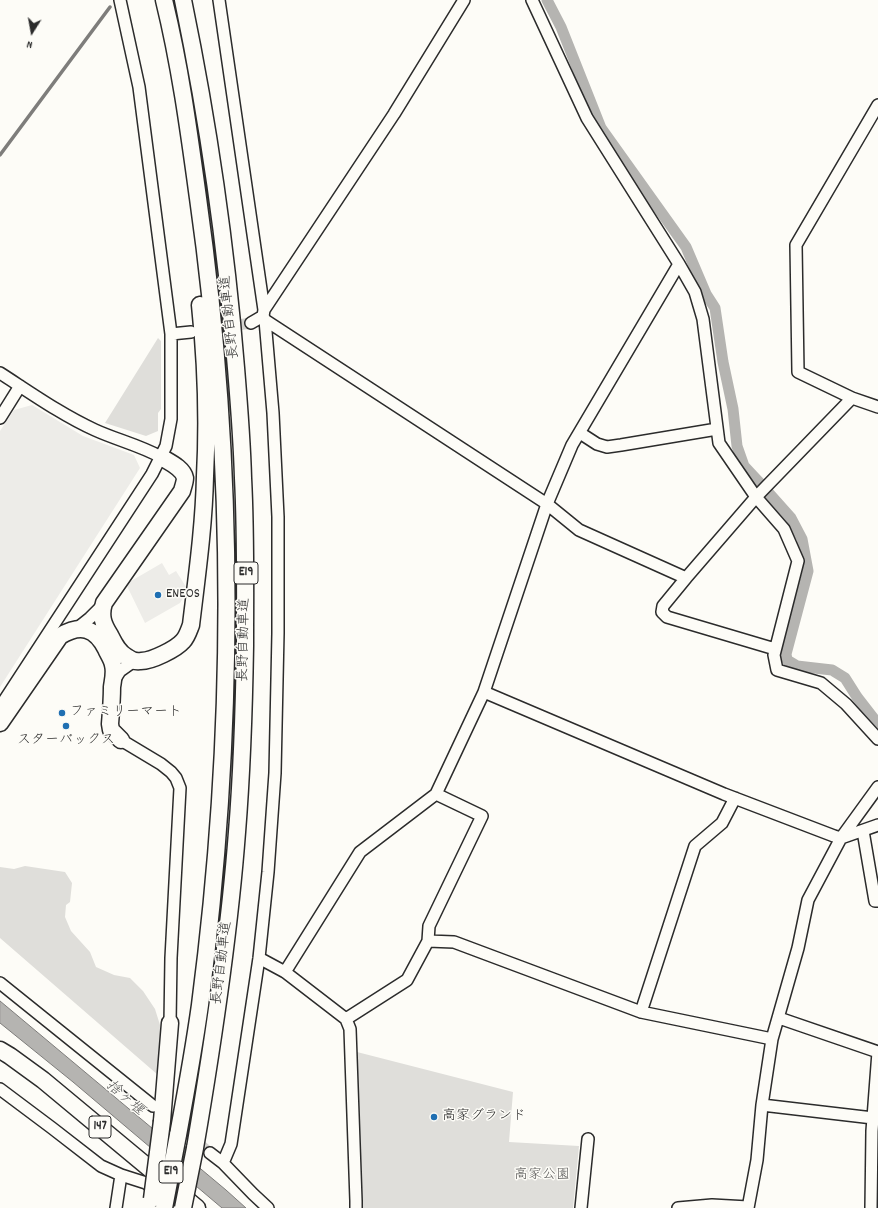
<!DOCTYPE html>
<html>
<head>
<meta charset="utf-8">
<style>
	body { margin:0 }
	#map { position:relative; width:878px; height:1208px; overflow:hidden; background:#fdfcf7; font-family:Dekko,sans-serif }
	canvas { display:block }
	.north { position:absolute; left:12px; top:12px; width:40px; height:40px; -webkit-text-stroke:3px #fdfcf7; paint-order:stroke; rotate:191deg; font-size:11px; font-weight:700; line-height:16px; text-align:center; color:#2b2b2b }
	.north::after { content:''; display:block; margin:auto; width:14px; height:18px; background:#2b2b2b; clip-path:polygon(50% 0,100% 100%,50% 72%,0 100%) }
</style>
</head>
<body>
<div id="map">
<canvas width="878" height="1208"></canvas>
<div class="north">N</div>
</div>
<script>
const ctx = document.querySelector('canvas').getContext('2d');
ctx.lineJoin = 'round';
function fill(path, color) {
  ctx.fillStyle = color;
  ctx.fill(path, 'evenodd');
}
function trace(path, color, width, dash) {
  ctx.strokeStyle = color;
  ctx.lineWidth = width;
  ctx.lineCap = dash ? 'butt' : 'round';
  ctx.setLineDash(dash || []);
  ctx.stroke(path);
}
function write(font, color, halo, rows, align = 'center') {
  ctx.font = font + ' Dekko,"Klee One",sans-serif';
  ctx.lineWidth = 3;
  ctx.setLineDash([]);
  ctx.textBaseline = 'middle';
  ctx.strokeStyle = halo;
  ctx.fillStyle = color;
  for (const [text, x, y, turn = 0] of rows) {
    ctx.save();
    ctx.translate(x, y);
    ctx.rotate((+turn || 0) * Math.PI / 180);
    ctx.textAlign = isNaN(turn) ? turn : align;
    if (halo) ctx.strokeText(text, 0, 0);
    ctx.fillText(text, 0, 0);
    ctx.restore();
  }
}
const built = new Path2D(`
	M32 405 83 436 134 455 140 468 0 687V431L14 410Z
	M162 563 169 575 176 571 188 590 180 603 145 623 126 584Z`);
const green = new Path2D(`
	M158 338 161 341V409L158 413V431L146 436 105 423Z
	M25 866 65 872 72 883 70 902 66 905 65 917 71 931 90 952 96 967 114 975 130 978 143 991 155 1009 160 1025 161 1038 158 1075 0 938V867L14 869Z
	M357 1052 513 1092 509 1142 579 1146 573 1208H362L357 1180Z`);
const water = new Path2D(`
	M0 1001 226 1190 246 1208H222L73 1082 0 1023Z`);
const stream = new Path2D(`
	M0 155 110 7`);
const canal = new Path2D(`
	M547 0 561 27 601 128 686 247 706 294 715 308 723 362 733 409 737 446 744 466 758 481 791 518 802 539 808 571 786 654 787 660 797 666 832 670 845 678 857 697 878 724`);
const minorTunnel = new Path2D(`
	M206 330 251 323
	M160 1111 210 1153`);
const minor = new Path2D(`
	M219 0 264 310 263 316 265 320 273 413 278 517V633L275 773 268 872 259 958 231 1144 223 1163 253 1194 268 1208
	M532 0 587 118 679 264 695 292 703 319 719 443 756 497 784 529 798 561 774 655 777 670 821 683 846 704 878 739
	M264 310 394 114 464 0
	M265 320 547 504 579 530 686 578 756 497 852 398 878 407
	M251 323 263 316
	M171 334 191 332
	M0 373C31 393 62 415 95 430 117 440 139 445 161 457
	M852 398 798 372 796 245 878 105
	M0 418 20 386
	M580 433 597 444 607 447 621 445 717 429
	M686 578 663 606 662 612 667 617 775 649
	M75 630 90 618 104 604
	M113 682 120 671 134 661
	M484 692 724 794 834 836 841 838 878 825
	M0 707 152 474 166 446 171 419V334L139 87 120 0
	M121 740 161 764 171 772 176 778 180 788 171 958 170 1023
	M863 831 875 901H878
	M428 941 454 942 641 1012 772 1039
	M259 958 285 972 346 1019 350 1029 356 1201V1208
	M285 972 360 852 436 794 484 692 547 504 572 445 679 264
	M0 983 153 1106
	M641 1012 695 846 722 823 735 798
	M779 1018 878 1052
	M346 1019 407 980 428 941 429 926 482 816 436 794
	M0 1089 52 1128 101 1166 121 1175 146 1183 175 1208
	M762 1105 873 1118
	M210 1153 223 1163
	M116 1208 121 1175
	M581 1208 588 1139
	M678 1208 712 1205 748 1207
	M748 1208 757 1160 762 1105 772 1039 798 948 808 900 841 838 878 787
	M871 1208 872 1131 878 1052`);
const highway = new Path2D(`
	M164 0C180 65 189 132 198 198 236 465 235 737 200 1005 194 1048 186 1092 178 1135
	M183 0C208 121 226 244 236 368 239 404 242 441 243 478 246 534 245 590 245 646 244 708 242 770 237 832 229 938 213 1043 195 1148
	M161 457C169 462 183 468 185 478 185 482 183 487 182 491L104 603C100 616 103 624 110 635 114 643 118 652 127 657 131 660 136 662 141 661 152 661 176 649 183 641 187 637 189 630 191 625 197 575 204 525 205 476 208 419 206 362 200 305
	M0 723 60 636C80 624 95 627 106 649 108 654 112 659 113 665 115 672 113 680 112 687 112 699 111 712 110 724L111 730 121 740
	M0 1050 10 1056 43 1080 197 1208
	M162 1121 170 1023`);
const highwayBridge = new Path2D(`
	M152 1199 162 1121
	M164 1208 178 1135
	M183 1208 195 1148`);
const markers = [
	[158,595,4,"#1f6fb2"],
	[62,713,4,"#1f6fb2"],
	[66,726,4,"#1f6fb2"],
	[434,1117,4,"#1f6fb2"]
];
const shields = [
	[246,573,24],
	[100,1127,22],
	[171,1172,24]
];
const shieldNames = [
	["E19",246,573],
	["147",100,1127],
	["E19",171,1172]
];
const streetNames = [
	["長野自動車道",231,317,-96],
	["長野自動車道",245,640,-89],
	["長野自動車道",223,963,-83]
];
const poiNames = [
	["ENEOS",166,595],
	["ファミリーマート",70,713],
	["スターバックス",66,741,"center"],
	["高家グランド",442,1117]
];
const parkNames = [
	["高家公園",542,1176]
];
const waterNames = [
	["捨ヶ堰",124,1099,41]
];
fill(built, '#edece8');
fill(green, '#dfdeda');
fill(water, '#b5b4b1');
trace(water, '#7e7d7b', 1);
trace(stream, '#7e7d7b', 3.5);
trace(canal, '#b5b4b1', 11);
trace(minorTunnel, '#d3d2ce', 11, [11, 5.5]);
trace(minor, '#2b2b2b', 14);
trace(highway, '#2b2b2b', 19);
trace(minor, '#fdfcf7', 11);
trace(highway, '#fdfcf7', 16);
trace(highwayBridge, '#2b2b2b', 19, []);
trace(highwayBridge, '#fdfcf7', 16);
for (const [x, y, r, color] of markers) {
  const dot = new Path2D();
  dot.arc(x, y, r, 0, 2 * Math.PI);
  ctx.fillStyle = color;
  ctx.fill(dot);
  trace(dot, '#fdfcf7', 1.5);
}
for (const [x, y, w] of shields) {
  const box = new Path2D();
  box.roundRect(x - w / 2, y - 11, w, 22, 3);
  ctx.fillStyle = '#fdfcf7';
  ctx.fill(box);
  trace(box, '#2b2b2b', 1);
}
write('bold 13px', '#2b2b2b', null, shieldNames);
write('14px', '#2b2b2b', '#fdfcf7', streetNames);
write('14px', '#2b2b2b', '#fdfcf7', poiNames, 'left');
write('14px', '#585857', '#fdfcf7', parkNames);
write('italic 15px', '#5b5b5a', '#fdfcf7', waterNames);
</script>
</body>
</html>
